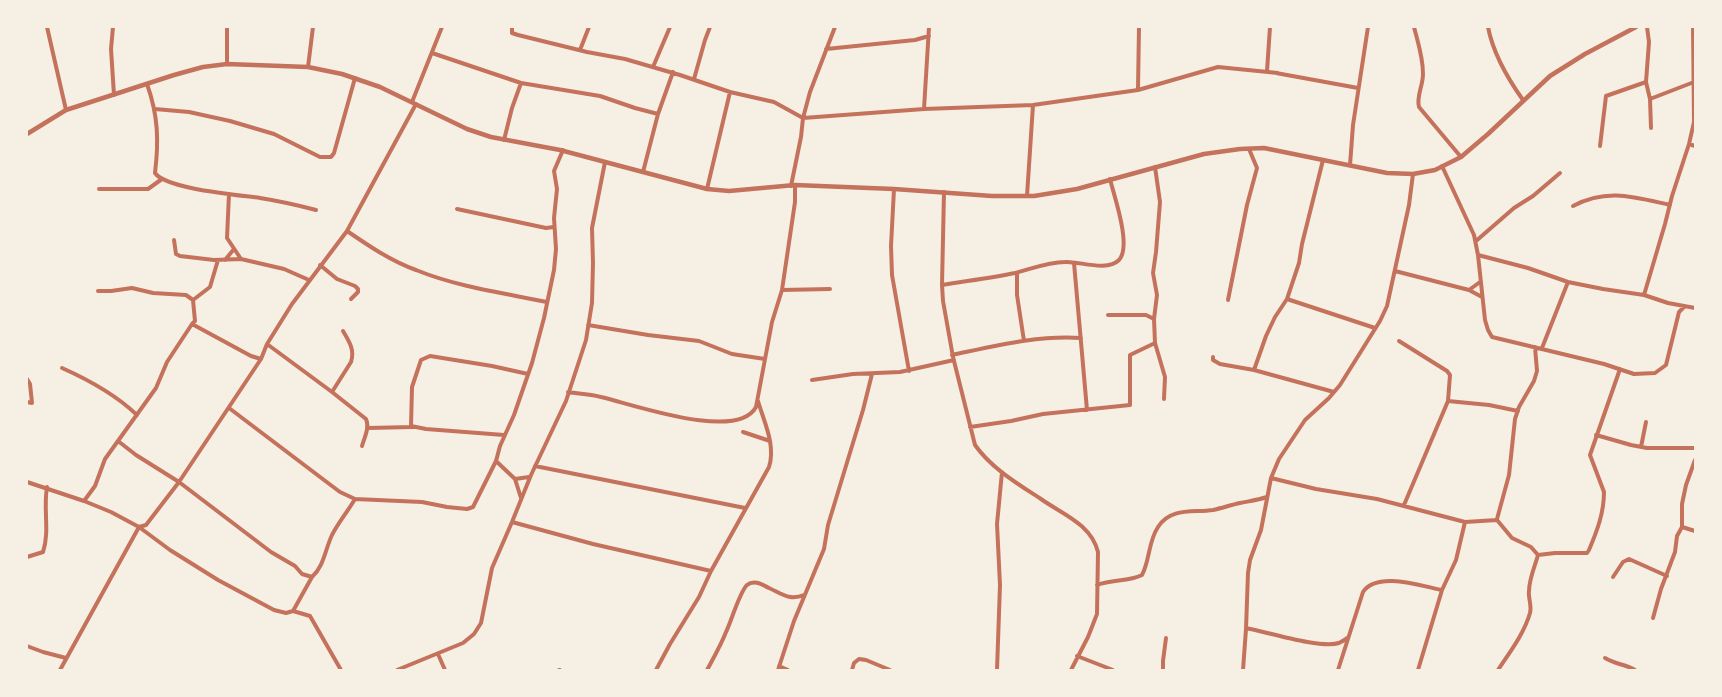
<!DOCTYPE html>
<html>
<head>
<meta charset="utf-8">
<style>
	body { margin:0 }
	#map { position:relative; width:1722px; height:697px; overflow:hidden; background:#f6efe4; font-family:"Exo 2",sans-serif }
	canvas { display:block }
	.frame { position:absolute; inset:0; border:28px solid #f6efe4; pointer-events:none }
</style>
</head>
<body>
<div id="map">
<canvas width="1722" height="697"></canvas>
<div class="frame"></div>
</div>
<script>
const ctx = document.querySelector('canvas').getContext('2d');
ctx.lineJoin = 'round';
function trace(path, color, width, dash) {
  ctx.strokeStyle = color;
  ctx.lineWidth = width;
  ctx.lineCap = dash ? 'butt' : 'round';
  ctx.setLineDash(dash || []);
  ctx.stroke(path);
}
const minor = new Path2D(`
	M47 27 66 110
	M113 27 111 49 114 95
	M512 27V33L518 35 587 52 625 59 680 75 730 92 774 102 803 118 924 109 1033 105 1138 90 1218 67 1278 73
	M1414 27C1418 43 1423 57 1423 74 1423 86 1416 97 1419 107L1461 157
	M1488 27C1493 53 1508 79 1523 100
	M1647 27 1649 42 1646 82 1650 99 1651 128
	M826 49 915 40 929 36
	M580 50 589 27
	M432 53 521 83 600 96 635 108 658 114
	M227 64V27
	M308 67 313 27
	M653 67 670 27
	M1269 72 1267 71 1270 27
	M1276 73 1358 88
	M694 79 705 40 710 27
	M147 84C158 115 159 140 155 173 166 189 239 195 260 198 279 201 297 205 316 210
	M1138 89 1139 27
	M1650 99 1694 82
	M412 102 442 27
	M155 109 189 112 230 121 274 134 320 157H331L334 153 355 78
	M924 109 929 27
	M504 140 512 108 521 83
	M1689 144 1695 146
	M1600 146 1606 96 1646 82
	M1350 165 1353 125 1368 27
	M1442 166 1474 235 1478 255 1485 320 1488 330 1492 337 1604 364 1634 374 1655 373 1666 365 1679 312 1684 307
	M1155 167 1160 202 1156 252 1153 273 1157 295 1154 319 1155 343 1165 377 1164 399
	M643 172 658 114 673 72
	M791 186 801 137 803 118 810 92 835 27
	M99 189H148L162 179
	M707 189 730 92
	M894 189 891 246 892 275 909 371
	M944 192 942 285 943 301 953 357 975 445C991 468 1018 484 1041 499 1062 514 1091 524 1098 552L1097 614 1088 637 1071 670
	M229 194 227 238 241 259
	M1027 196 1033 105
	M1573 206C1607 188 1634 197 1670 205
	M457 209 546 228 554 227
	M347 231C369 246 391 261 416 270 458 287 503 293 547 302
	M174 240 176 254 180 256 214 260 241 259 284 269 309 280
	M1476 241 1514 208 1533 196 1560 173
	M1478 255 1528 268 1568 282 1603 289 1644 295 1668 303 1695 308
	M218 260 210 287 193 300 195 321 192 324 251 356 261 359
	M225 260 234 249
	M1074 263 1087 410
	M320 265 337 279 355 286 358 289V292L351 299
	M1395 271 1469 290 1482 297
	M1017 273V295L1024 341
	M942 285C966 281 991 278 1015 273 1031 269 1048 262 1065 262 1079 261 1107 272 1119 260 1132 246 1114 196 1110 179
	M782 290 830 289
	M1469 290 1480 282
	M98 291H111L132 288 153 293 186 295 193 300
	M1644 295 1665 224 1672 196 1689 144 1694 122 1693 27
	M1287 299 1375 328
	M1228 300 1247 205 1257 168 1249 149
	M1108 315H1146L1154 319
	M588 325 648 335 699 341 732 354 765 359
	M1399 341 1447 371 1450 375 1448 401 1404 505
	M267 344 332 392 366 419C370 428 364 438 362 446
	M1542 348 1568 282
	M952 355C995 346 1038 335 1081 338
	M1213 357V360L1220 364 1254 370 1334 392
	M62 368C89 380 116 395 137 415
	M1254 370 1266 336 1275 317 1287 299 1299 263 1302 244 1323 160
	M27 379 30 384 32 403 27 402
	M812 380 853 374 900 372 954 360
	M332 392 351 362C355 350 349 341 343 331
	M568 392C579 394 590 394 601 397 632 404 737 442 756 407L772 322 782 290 795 202V185
	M1448 401 1489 405 1518 411
	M229 408 328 483 340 492 355 499 422 502 447 507 467 509 473 507 496 461 500 446 514 415 532 363 544 318 554 270 556 249 554 218 557 189 554 171 563 150
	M970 427 1011 421 1043 414 1130 405V355L1155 343
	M368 428 412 427
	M743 432 770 441
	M504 435 426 429 411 426 412 387 421 360 430 356 492 366 528 374
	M1596 435 1631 445 1647 448H1695
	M118 441 136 455 179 482 271 552 295 566 302 574 312 577C324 566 325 550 332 535 338 523 348 511 355 499
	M1641 447 1646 422
	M496 461 515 479 521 498
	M535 466 745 508
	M1271 478 1316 489 1377 499 1465 522 1497 520
	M515 479 529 477
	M27 482 84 501 111 512 139 527 170 550 218 580 274 610 286 613 293 611 310 616 341 670
	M84 501 95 486 105 459 156 388 167 362 192 324
	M1497 519 1509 475 1515 419 1519 407 1534 381 1537 371 1535 347
	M1497 520 1512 538 1531 547 1538 555
	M512 522 593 544 711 571
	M1682 527 1695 531
	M1538 555 1555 553H1587L1589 550C1597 531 1604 513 1604 492L1590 455 1620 369
	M27 557 43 552C50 531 43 509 47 487
	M1613 577 1623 562 1629 559 1667 576
	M1097 585C1113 579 1128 582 1142 575 1150 560 1148 542 1158 527 1171 507 1193 513 1213 510 1222 508 1231 505 1240 503 1250 501 1258 500 1267 497
	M293 611 312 577
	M1653 618 1661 589 1675 552 1677 536 1682 527V504L1686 485 1695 460
	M1246 628C1267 632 1321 649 1339 643 1341 642 1346 639 1347 638
	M27 646 43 652 66 658
	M438 654 445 670
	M1077 656 1113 670
	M1605 658C1617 665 1625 664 1635 670
	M779 666 788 670
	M60 670 139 527 146 525 179 482 261 359 267 344 292 304 347 231 416 104
	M397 670 463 643 474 634 481 623 492 568 512 522 531 475 566 401 586 340 592 303 593 263 592 228 605 162
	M559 670H560
	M656 670 670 644 699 597 711 571 769 467C776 445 764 422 758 401
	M707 670C714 657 721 645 726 632 731 622 740 591 747 585 754 579 763 585 769 588 782 594 790 601 804 595
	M778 670 794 621 824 549 828 525 863 410 872 374
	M852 670 854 663 859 659 866 660 890 670
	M997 670 1000 585 997 524 1002 472
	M1163 670V661L1166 638
	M1243 670 1246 629 1248 573 1250 560 1261 530 1271 478 1279 459 1305 420 1329 398 1340 385 1380 321 1387 306 1409 205 1413 174
	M1338 670 1363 592C1377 571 1421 586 1442 590
	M1418 670 1442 590 1456 560 1465 522
	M1498 670C1509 653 1524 634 1530 613 1532 605 1528 598 1529 591 1529 579 1535 566 1538 555`);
const tertiary = new Path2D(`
	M27 134 66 110 174 75 203 67 227 64 308 67 342 74 380 87 467 129 491 137 560 150 707 189 729 191 795 185 894 189 992 196H1034L1077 189 1204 154 1240 149 1264 148 1387 173 1413 174 1435 170 1461 157 1488 134 1550 76 1585 54 1636 27`);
trace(minor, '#c5725c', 4);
trace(tertiary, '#c5725c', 4.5);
</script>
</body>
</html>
